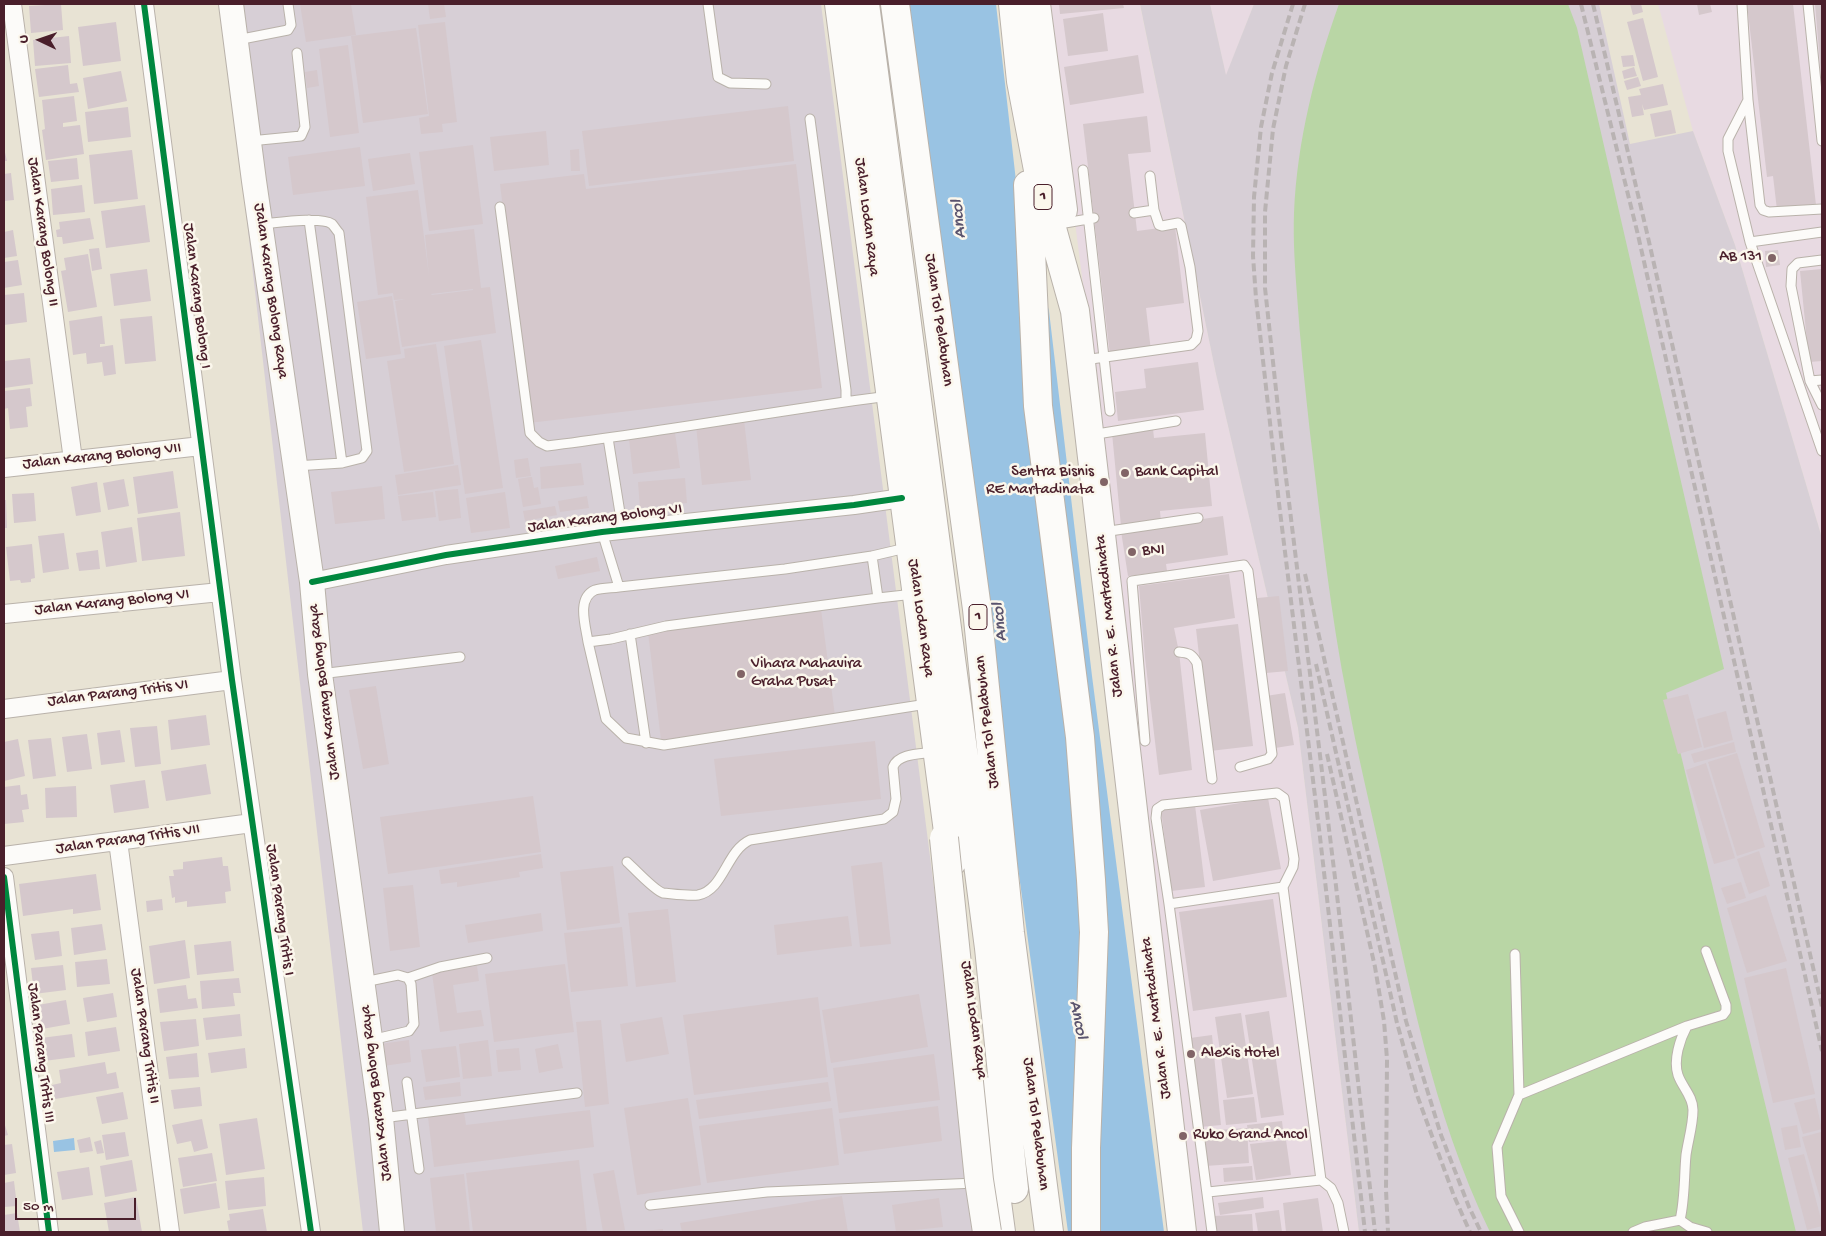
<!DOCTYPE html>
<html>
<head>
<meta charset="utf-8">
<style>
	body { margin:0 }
	#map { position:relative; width:1826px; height:1236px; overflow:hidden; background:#e8e3d4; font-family:"Gochi Hand",sans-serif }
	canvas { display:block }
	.frame { position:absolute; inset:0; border:5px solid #4a1f2b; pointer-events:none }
	.north { position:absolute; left:15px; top:15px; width:50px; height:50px; -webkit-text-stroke:4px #fbf7ec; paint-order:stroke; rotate:273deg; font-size:14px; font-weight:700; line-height:20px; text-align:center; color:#4a1f2b }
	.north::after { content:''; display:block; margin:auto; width:18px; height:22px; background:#4a1f2b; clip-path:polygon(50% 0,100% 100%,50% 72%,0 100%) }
	.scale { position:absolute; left:15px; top:1198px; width:121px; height:22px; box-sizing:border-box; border:2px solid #4a1f2b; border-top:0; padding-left:6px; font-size:15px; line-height:18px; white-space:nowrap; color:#4a1f2b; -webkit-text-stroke:4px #fbf7ec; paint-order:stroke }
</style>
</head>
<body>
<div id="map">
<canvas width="1826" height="1236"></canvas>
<div class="frame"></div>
<div class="north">U</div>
<div class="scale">50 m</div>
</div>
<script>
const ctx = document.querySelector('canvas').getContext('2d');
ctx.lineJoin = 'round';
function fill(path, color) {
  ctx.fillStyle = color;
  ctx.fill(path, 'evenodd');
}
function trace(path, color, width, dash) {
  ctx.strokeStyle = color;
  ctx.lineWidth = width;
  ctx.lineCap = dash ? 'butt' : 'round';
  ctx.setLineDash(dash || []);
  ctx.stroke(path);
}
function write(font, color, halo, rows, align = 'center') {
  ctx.font = font + ' "Gochi Hand",sans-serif';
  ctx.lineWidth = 5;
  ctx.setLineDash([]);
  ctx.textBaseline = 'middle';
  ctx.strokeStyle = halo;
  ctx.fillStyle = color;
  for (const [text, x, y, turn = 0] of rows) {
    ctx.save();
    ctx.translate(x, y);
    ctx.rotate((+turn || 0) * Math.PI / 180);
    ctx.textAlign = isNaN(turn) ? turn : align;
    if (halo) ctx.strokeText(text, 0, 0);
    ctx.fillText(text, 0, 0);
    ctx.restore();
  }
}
const built = new Path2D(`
	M1047 4 1140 5 1216 374 1298 728 1359 1232H1197L1086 308Z
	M1210 4H1254L1226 76Z
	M1658 4H1822V538L1735 245 1693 131Z`);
const industrial = new Path2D(`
	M222 4H821L978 1232H363Z
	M1140 4H1210L1226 75 1254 4H1599L1630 144 1693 131 1735 245 1822 538V1232H1359L1298 728 1216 374Z`);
const green = new Path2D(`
	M1339 4H1568L1577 28 1724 669 1666 693 1796 1232H1490C1432 1113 1408 979 1380 851 1369 801 1357 752 1348 702 1330 613 1321 523 1310 433 1305 387 1300 341 1297 295 1295 268 1293 240 1294 213 1297 141 1315 71 1339 4Z`);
const water = new Path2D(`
	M905 4H996L1017 190 1049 311 1092 676 1164 1232H1068L992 678Z
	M74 1138 75 1150 54 1152 53 1141Z`);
const building = new Path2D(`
	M61 4 63 30 31 33 29 6Z
	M300 4H351L356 35 306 42Z
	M428 4H444L446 17 430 19Z
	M1059 4H1123L1124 8 1060 14Z
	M1630 4H1641L1643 12 1633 15Z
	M1697 4H1710L1712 12 1699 15Z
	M1747 4H1793L1816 205 1777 210 1773 176 1767 177Z
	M1815 4H1822V74H1821Z
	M1103 13 1108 51 1068 56 1063 19Z
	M1643 18 1658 77 1643 81 1627 22Z
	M116 22 121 61 83 66 78 27Z
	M445 22 457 122 442 124 443 132 421 134 419 118 429 116 418 25Z
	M416 28 428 114 363 123 351 36Z
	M69 36 71 63 35 66 33 40Z
	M348 45 359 133 330 137 319 49Z
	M1138 55 1144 93 1070 105 1064 67Z
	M1633 55 1635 66 1623 67 1621 56Z
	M68 65 70 84 77 83 79 92 39 97 35 69Z
	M1634 67 1637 76 1624 79 1622 71Z
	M317 70 319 86 307 88 305 72Z
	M121 71 127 101 88 109 83 78Z
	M1638 77 1641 86 1627 90 1624 81Z
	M1663 84 1668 105 1644 110 1642 104 1644 115 1632 117 1628 97 1641 95 1639 89Z
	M74 96 77 121 63 123V127L80 125 84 154 46 160 42 130 45 129 42 100Z
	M788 106 794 161 589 186 582 131Z
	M128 107 131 137 88 142 85 112Z
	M1671 110 1676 133 1655 137 1650 114Z
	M1147 116 1151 152 1128 154 1137 231 1175 226 1184 303 1146 308 1151 351 1110 355 1083 124Z
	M546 131 549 165 494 171 490 137Z
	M473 145 483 224 429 231 419 152Z
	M360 147 365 186 293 195 288 157Z
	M4 148 7 161H4Z
	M579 149 580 171H571L570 150Z
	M132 150 138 199 94 204 89 155Z
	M410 153 415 184 373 191 368 159Z
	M77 158 79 179 51 182 48 161Z
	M796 164 822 388 529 423 500 184 584 174 586 189Z
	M11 173 14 200 4 201V174Z
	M82 185 85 212 53 215 51 189Z
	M418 190 429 276 425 235 474 229 481 288 490 287 496 333 402 347 395 301 405 299 394 300 393 293 378 295 366 197ZM473 289V290L432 295 431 294Z
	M145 205 150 242 106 248 101 211Z
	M90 218 94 239 63 244 62 237H57L56 230 60 229 59 222Z
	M13 230 17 256 4 258V232Z
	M99 248 102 269 92 271 89 249Z
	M1778 250 1780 265 1766 267 1765 251Z
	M88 254 97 307 68 312 61 271 66 270 64 258Z
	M18 260 22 285 4 288V262Z
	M147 269 151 301 114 306 110 274Z
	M1822 269V361L1809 362 1800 271Z
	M24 293 27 322 4 325V295Z
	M392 296 401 354 366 359 357 302Z
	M102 316 105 344H100V347L113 345 116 374 104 376 102 362 87 364 86 353 73 355 69 321Z
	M152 316 156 361 125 364 120 319Z
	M481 340 503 488 465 494 444 346Z
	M436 344 454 464 404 472 387 361 405 358 404 349Z
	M30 358 33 384 4 388V361Z
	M1198 362 1204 410 1118 421 1115 392 1146 388 1144 369Z
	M30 388 32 406 26 407 28 427 10 429 8 408 4 409V391Z
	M744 420 751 480 702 485 696 425Z
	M1153 429 1154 438 1205 433 1212 506 1160 511 1161 522 1121 526 1112 433Z
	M675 433 680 468 633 474 629 439Z
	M528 458 531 476 516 478 514 460Z
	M581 463 584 485 541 489 540 467Z
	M458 465 461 485 398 495 395 475Z
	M173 471 178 508 138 514 133 477Z
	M530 477H532L534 488 538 487 541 504 523 507 518 479Z
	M685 478 687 503 640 508 638 482Z
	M124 479 129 506 108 510 103 483Z
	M97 482 101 512 76 516 71 487Z
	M382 486 385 519 335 524 331 492Z
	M458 489 461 518 439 521 435 491Z
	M433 492 436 517 402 521 398 496Z
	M505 492 510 528 471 533 466 498Z
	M34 493 36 521 14 523 12 494Z
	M587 496 589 508 560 512 558 501Z
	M4 500H6L7 528H4Z
	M555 506 557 515 525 521 523 511Z
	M180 512 185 556 142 561 137 518Z
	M1223 516 1228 555 1166 564 1167 571 1128 576 1121 531Z
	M132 527 137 562 106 567 101 532Z
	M64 533 69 569 43 573 38 536Z
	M32 544 35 578 31 579V582L21 583 20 580 10 581 6 547Z
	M98 550 100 569 79 571 76 553Z
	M597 557 600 571 558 579 555 566Z
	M1229 574 1235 618 1174 628 1179 652 1192 770 1159 775 1145 658 1139 586Z
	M1279 596 1288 671 1266 673 1257 598Z
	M821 609 835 716 661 740 648 632Z
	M1238 624 1253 746 1210 751 1196 629Z
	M376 686 389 764 363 769 349 690Z
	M1285 693 1294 745 1275 748 1266 696Z
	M1688 694 1702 747 1678 754 1663 700Z
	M1726 711 1733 740 1704 748 1697 719Z
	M206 715 210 745 171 750 168 720Z
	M157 726 161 764 135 767 130 728Z
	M120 730 125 762 101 765 97 733Z
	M87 734 92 769 67 772 62 737Z
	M51 738 56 776 33 779 28 740Z
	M18 739 25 776 4 781V742Z
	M875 741 881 799 721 816 714 759Z
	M1734 742 1736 752 1694 763 1691 754Z
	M1737 753 1765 847 1737 856 1708 762Z
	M1706 763 1735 858 1714 864 1686 770Z
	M206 764 211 794 166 801 161 771Z
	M145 780 149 808 114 813 110 785Z
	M20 785 21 795 27 794 29 809 22 810 24 822 4 824V787Z
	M76 786 77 817 46 818 45 788Z
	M533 796 541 852 388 874 380 817Z
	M1268 798 1281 869 1213 881 1200 810Z
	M1195 805 1205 887 1171 891 1161 809Z
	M1759 851 1770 886 1749 894 1737 859Z
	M541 854 543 868 519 872 520 877 457 887V882L441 884 439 870Z
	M222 857 223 866H228L231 891 225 892 226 903 187 907V901L175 903V897L172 898 169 876H174L173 870 183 869V862Z
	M882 862 891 944 860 947 851 866Z
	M613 866 620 923 567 930 560 872Z
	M96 874 101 910 73 914V909L23 916 19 884Z
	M1741 882 1746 898 1727 904 1721 888Z
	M413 885 420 947 390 951 383 888Z
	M1766 895 1787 961 1747 973 1727 908Z
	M162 899 163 910 147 912 146 901Z
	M1273 899 1287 997 1193 1011 1179 912Z
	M668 909 676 982 636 987 628 913Z
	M541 913 543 931 468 943 465 925Z
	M848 916 852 946 777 955 774 925Z
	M102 924 106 950 74 955 71 928Z
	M622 927 628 986 571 992 564 933Z
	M59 931 62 956 35 960 31 934Z
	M185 940 190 978 154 984 149 946Z
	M231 941 234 971 197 975 194 945Z
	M107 959 110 984 77 987 75 962Z
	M565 964 574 1032 494 1042 485 974Z
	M63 965 66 990 34 994 31 968Z
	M477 966 479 981 453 985 457 1013 481 1010 484 1026 440 1032 432 973Z
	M1786 968 1815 1094 1773 1103 1744 978Z
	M239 978 241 993H233L235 1006 202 1009 200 981Z
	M186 985 188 999 196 998 198 1008 160 1013 157 989Z
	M113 993 117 1017 87 1022 83 998Z
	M919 994 928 1047 831 1063 822 1010Z
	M818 997 828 1077 694 1095 683 1015Z
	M66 1000 70 1024 42 1029 38 1005Z
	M1269 1011 1284 1115 1261 1118 1245 1015Z
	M1241 1013 1253 1094 1227 1098 1215 1017Z
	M240 1014 242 1036 206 1040 203 1018Z
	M662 1017 669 1054 626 1062 620 1024Z
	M196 1019 199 1046 164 1051 160 1022Z
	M601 1020 609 1104 585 1107 576 1022Z
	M116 1027 120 1051 88 1056 85 1032Z
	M72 1034 75 1057 44 1061 41 1038Z
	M1212 1035 1221 1125 1200 1127 1190 1038Z
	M409 1040 411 1062 383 1066 380 1044Z
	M488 1040 492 1076 463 1079 459 1044Z
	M558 1044 563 1068 539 1073 535 1049Z
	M456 1046 460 1077 426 1082 421 1050Z
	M245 1048 247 1068 211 1073 208 1053Z
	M519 1048 521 1070 498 1072 496 1050Z
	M197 1053 199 1077 169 1079 166 1057Z
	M934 1054 940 1100 839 1113 833 1068Z
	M105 1062 107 1074 116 1072 119 1088 55 1099 52 1085 61 1083 59 1070Z
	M460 1082 461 1096 425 1100 423 1087Z
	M828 1082 831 1101 699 1119 696 1100Z
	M200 1087 202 1106 174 1109 171 1090Z
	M123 1092 128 1119 102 1124 96 1097Z
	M1254 1097 1257 1122 1226 1125 1223 1100Z
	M688 1098 701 1185 637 1195 624 1108Z
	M1815 1098 1822 1129 1803 1134 1794 1103Z
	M938 1106 942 1141 844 1154 839 1119Z
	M832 1108 839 1165 707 1183 699 1126Z
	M590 1110 594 1147 434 1167 428 1117 464 1112 466 1125Z
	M257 1118 265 1169 226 1175 219 1124Z
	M202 1119 208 1148 194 1152 191 1141 177 1144 172 1125Z
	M1282 1121 1284 1138 1249 1142 1247 1125Z
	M4 1122 8 1135 4 1136Z
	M1797 1125 1801 1147 1785 1150 1781 1128Z
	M1247 1128 1249 1163 1205 1166 1203 1131Z
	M125 1132 129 1156 106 1160 102 1135Z
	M1821 1132 1822 1135V1205L1802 1137Z
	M90 1137 93 1151 80 1153 77 1140Z
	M101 1140 104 1153 97 1154 94 1142Z
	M1286 1140 1291 1175 1256 1180 1250 1144Z
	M12 1144 16 1173 4 1175V1145Z
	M212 1153 217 1181 183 1187 178 1158Z
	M1804 1154 1822 1223V1226L1807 1230 1788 1158Z
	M132 1160 137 1191 105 1197 100 1166Z
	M579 1160 587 1232H473L466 1173Z
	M1252 1166 1253 1180 1224 1182 1223 1168Z
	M89 1167 93 1195 62 1200 57 1172Z
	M614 1170 625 1230 603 1232 593 1174Z
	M464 1174 470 1232H436L430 1178Z
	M264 1177 266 1206 228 1210 225 1181Z
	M14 1181 17 1206 4 1207V1183Z
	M216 1183 220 1208 184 1214 180 1189Z
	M842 1196 848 1232H682L680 1223Z
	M136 1197 142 1232H109L104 1203Z
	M1263 1197 1264 1208 1220 1215 1218 1203Z
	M939 1198 943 1227 896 1232 892 1205Z
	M1318 1198 1323 1232H1286L1283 1203Z
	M263 1209 267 1232H229L227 1221 230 1220 229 1214Z
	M1279 1210 1282 1232H1258L1255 1213Z
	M17 1213 20 1232H4V1215Z
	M1252 1214 1253 1232H1215L1214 1216Z
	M663 1229V1232H644V1231Z`);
const lane = new Path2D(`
	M708 4 718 77 730 83 766 84
	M1742 4 1748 100 1760 205 1763 210 1769 212 1822 209
	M1808 4 1822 141
	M237 40 288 30 291 25 288 4
	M1748 100 1728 139V151L1750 242 1822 451
	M810 119 846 390V401
	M250 141 301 136 305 127 297 53
	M1083 170 1110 411
	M500 207 530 433 539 442 547 446C661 432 774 411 888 396
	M1134 213 1154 210
	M309 220 342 463
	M1065 223 1094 218
	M261 224C275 223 321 216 332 224 334 226 337 231 339 233L367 451 362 458 342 463 295 466
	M1750 242 1822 232
	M1822 260 1798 263 1792 269 1791 286 1810 381 1822 405
	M1084 360 1191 345 1196 340 1198 331 1190 267 1181 226 1178 223 1162 226 1159 225 1154 210 1150 176
	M1810 381 1822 380
	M1091 435 1176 421
	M608 438 620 513 621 529
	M602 532 619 587
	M1103 532 1198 518
	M872 556 906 548
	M878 598 666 626 611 639 588 642 606 719 626 738 664 745 927 704
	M630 634 646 743
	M588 642C586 627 576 598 595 590 602 588 612 588 619 587L785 569 872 556 878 598 914 594
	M1179 652C1189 653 1192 654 1197 663L1212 779
	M320 674 460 657
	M1145 741 1132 581 1244 565 1248 571 1272 754 1268 759 1240 767
	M627 862C636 870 654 890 663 893 674 894 687 896 698 895 724 890 726 851 750 840L884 819 893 812 896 799 893 767C898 753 921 754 934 752
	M1169 904 1283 887
	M1515 954 1519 1095 1497 1147 1501 1196 1519 1232
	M364 982 398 975 408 978 440 967 487 958
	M371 1040 409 1031 414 1024 411 984 408 978
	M407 1082 419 1169
	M1519 1095 1687 1026
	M382 1118 577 1093
	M1208 1192 1321 1180
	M650 1205 767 1192 976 1183
	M1680 1220C1685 1199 1684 1177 1686 1155 1688 1141 1693 1125 1693 1110 1693 1096 1682 1087 1678 1075 1673 1060 1680 1039 1687 1026L1723 1015 1726 1011V1005L1706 951
	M1212 1232 1169 904 1156 818 1157 809 1163 805 1277 793 1284 798 1294 859 1293 867 1283 887 1321 1180 1331 1188 1338 1203 1344 1232
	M1633 1232 1645 1227 1680 1220 1690 1227 1707 1232`);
const street = new Path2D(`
	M12 4 73 460
	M144 4 232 680 311 1232
	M4 468 201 446
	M312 582 446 555 602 532 854 505 902 498
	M4 614 220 592
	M4 709 232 680
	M118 841 170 1232
	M4 856 252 823
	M4 877 49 1232`);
const secondary = new Path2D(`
	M231 4 254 181 312 582 320 674 381 1118 392 1232`);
const highway = new Path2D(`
	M839 4C875 290 913 576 952 862
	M865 4 989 948 1014 1189
	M895 4 977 609 1010 933 1049 1232
	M1013 4 1021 81 1043 196 1075 311 1182 1232
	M1036 4 1063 210
	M1028 185 1038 406 1080 737 1091 880 1094 932 1086 1148V1232
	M982 1090 1001 1232`);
const rail = new Path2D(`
	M1293 4 1272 73 1261 127 1254 197 1253 256 1256 298 1279 503 1320 837 1365 1232
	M1305 4 1286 66 1273 129 1265 212V288L1282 445 1336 886 1375 1232
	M1581 4 1638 235 1822 1051
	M1593 4 1647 233 1822 1007
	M1305 574 1406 1021 1441 1135 1469 1207 1481 1232
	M1316 664 1397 1023 1417 1095 1454 1196 1470 1232
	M1327 754 1375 967 1384 1021 1387 1059 1386 1190 1388 1232`);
const highwayBridge = new Path2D(`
	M944 838 979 1180 987 1232`);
const cycleway = new Path2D(`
	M144 4 232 680 311 1232
	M312 582 446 555 602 532 854 505 902 498
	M4 877 49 1232`);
const markers = [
	[1772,258,5,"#816466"],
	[1125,473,5,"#816466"],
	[1104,482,5,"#816466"],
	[1132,552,5,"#816466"],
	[741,674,5,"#816466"],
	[1191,1054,5,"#816466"],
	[1183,1136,5,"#816466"]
];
const shields = [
	[1043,197,18],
	[978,617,18]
];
const shieldNames = [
	["1",1043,197],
	["1",978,617]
];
const streetNames = [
	["Jalan Lodan Raya",866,217,83],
	["Jalan Karang Bolong II",42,232,82],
	["Jalan Karang Bolong Raya",270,291,82],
	["Jalan Karang Bolong I",196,296,83],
	["Jalan Tol Pelabuhan",938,320,82],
	["Jalan Karang Bolong VII",102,457,-6],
	["Jalan Karang Bolong VI",605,519,-7],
	["Jalan Karang Bolong VI",112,603,-6],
	["Jalan R. E. Martadinata",1110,616,-96],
	["Jalan Lodan Raya",920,618,82],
	["Jalan Karang Bolong Raya",325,692,-97],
	["Jalan Parang Tritis VI",118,694,-7],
	["Jalan Tol Pelabuhan",988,722,-96],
	["Jalan Parang Tritis VII",128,840,-8],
	["Jalan Parang Tritis I",279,910,82],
	["Jalan R. E. Martadinata",1157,1018,-97],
	["Jalan Lodan Raya",973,1020,82],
	["Jalan Parang Tritis II",144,1036,82],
	["Jalan Parang Tritis III",40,1053,83],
	["Jalan Karang Bolong Raya",377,1093,-97],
	["Jalan Tol Pelabuhan",1035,1124,83]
];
const poiNames = [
	["AB 131",1762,258,"right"],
	["Sentra Bisnis",1094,473,"right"],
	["RE Martadinata",1094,491,"right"],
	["Bank Capital",1135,473],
	["BNI",1142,552],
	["Vihara Mahavira",751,665],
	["Graha Pusat",751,683],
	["Alexis Hotel",1201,1054],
	["Ruko Grand Ancol",1193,1136]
];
const waterNames = [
	["Ancol",960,219,-96],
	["Ancol",1001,622,-96],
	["Ancol",1077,1020,79]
];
fill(built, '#e8dae2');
fill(industrial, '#d7cfd6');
fill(green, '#b9d6a5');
fill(water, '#99c3e3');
fill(building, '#d5c8cc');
trace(lane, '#b9b2aa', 11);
trace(street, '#b9b2aa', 20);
trace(secondary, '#b9b2aa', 26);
trace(highway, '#b9b2aa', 30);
trace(lane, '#fcfbf9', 9);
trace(street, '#fcfbf9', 18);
trace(secondary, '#fcfbf9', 24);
trace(highway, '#fcfbf9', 28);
trace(rail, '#b9b3b3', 4, [8, 4]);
trace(highwayBridge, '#b9b2aa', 30, []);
trace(highwayBridge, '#fcfbf9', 28);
trace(cycleway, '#00873e', 6);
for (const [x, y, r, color] of markers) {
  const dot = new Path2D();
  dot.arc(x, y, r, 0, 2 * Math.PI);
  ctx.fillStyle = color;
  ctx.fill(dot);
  trace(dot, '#fbf7ec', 2);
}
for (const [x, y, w] of shields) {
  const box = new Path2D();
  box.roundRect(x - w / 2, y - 12.5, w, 25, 4);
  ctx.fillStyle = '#fbf7ec';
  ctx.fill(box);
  trace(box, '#4a1f2b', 1);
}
write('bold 15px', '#4a1f2b', null, shieldNames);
write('16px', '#4a1f2b', '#fbf7ec', streetNames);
write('16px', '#4a1f2b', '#fbf7ec', poiNames, 'left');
write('italic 18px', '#5a546e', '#fbf7ec', waterNames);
</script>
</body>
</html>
